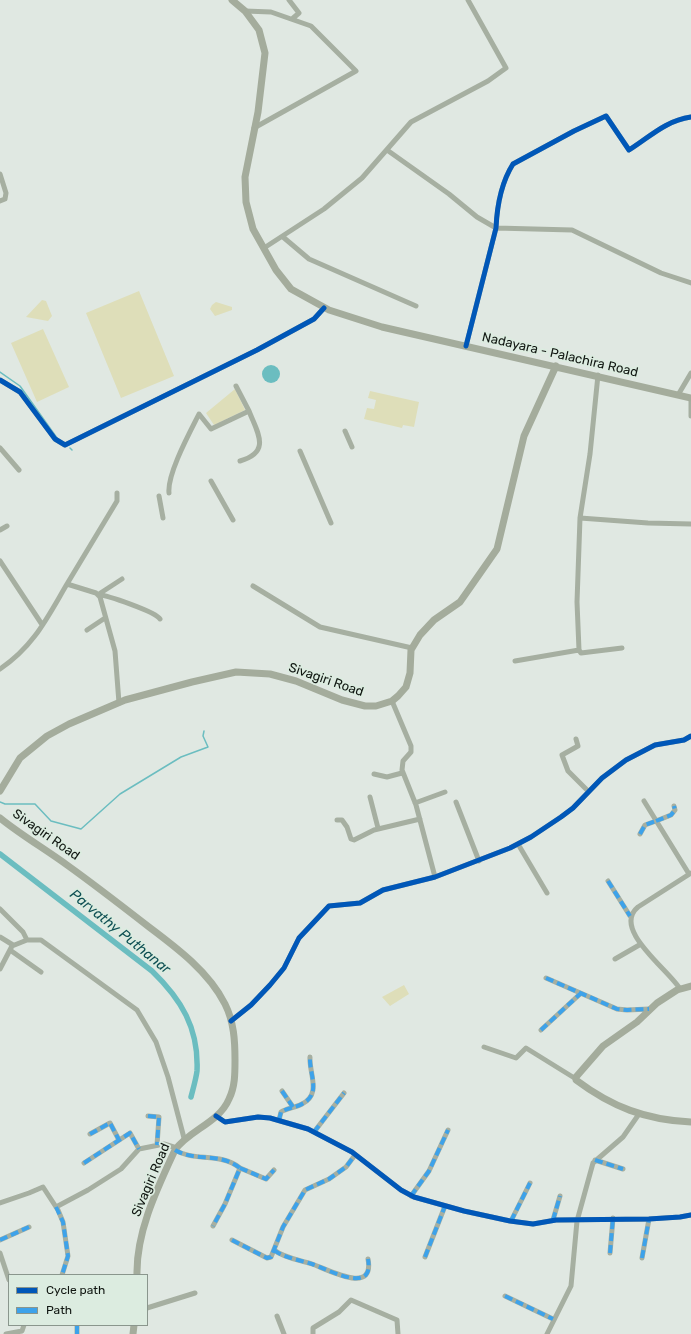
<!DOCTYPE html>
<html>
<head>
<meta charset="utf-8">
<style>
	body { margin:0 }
	#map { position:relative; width:691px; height:1334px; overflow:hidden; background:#e0e8e2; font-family:Rubik,sans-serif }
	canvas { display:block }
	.legend { position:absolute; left:8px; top:1274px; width:140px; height:52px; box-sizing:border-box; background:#dcece0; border:1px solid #8a968d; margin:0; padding:5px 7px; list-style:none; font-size:12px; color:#101611 }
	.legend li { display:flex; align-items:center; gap:8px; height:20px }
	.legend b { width:20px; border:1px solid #8a968d }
</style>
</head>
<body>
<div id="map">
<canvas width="691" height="1334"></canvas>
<ul class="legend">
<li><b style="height:5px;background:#0057b8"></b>Cycle path</li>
<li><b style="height:5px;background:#3da2ea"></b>Path</li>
</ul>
</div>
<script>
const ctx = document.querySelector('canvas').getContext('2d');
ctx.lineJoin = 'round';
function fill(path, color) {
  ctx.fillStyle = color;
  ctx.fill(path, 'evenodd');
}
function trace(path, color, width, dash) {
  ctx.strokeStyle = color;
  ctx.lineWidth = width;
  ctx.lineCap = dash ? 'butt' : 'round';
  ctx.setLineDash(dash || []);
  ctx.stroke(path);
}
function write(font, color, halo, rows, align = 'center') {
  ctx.font = font + ' Rubik,sans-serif';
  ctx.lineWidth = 3.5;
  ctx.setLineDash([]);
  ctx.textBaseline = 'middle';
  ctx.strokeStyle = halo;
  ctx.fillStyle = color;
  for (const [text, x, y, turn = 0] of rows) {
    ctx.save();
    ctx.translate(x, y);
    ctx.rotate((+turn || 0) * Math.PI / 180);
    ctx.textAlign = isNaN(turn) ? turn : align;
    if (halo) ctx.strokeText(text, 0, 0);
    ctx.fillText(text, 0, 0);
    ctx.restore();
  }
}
const green = new Path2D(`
	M139 291 174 376 121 398 86 313Z
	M42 300 46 301 52 316 48 321 26 317Z
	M216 302 232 307V310L215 316 210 309 212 305Z
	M43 329 69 387 37 402 11 343Z
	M235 389 245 410 214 425 206 413Z
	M370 391 419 402 414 427 403 425 402 428 364 419 367 408 374 409 376 400 368 398Z
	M404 985 409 994 390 1006 382 997Z`);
const water = new Path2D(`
	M262 374a9 9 0 1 1 18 0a9 9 0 1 1-18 0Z`);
const stream = new Path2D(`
	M0 372 20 386 57 438
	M70 448 72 450
	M0 802 5 804H35L51 821 81 829 120 794 181 757 208 747 203 736 204 731`);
const canal = new Path2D(`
	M0 854 152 971C181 999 199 1028 197 1071 196 1079 193 1089 191 1097`);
const minor = new Path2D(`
	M289 0 299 13 292 19
	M245 11 271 12 311 26 356 71 254 128
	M387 150 449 194 477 217 496 228 572 230 661 273 691 283
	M0 174 6 193 5 199 0 201
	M283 237 309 259 416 306
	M264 248 324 209 362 178 411 122 488 81 506 68 468 0
	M466 346 496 228C497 206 501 183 513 164L574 131 606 116 629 150C651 136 665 121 691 117
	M598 375 590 454 580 518 648 523 691 524
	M0 380 20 392 55 439 65 445 257 350 314 319 324 308
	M678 395 691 373
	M691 398V416
	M345 431 352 447
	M0 448 19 470
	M300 451 331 523
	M240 461C272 452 257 432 249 411
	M211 481 233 520
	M169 493C167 474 190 432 199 414L211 429 249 411 236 386
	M159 496 163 518
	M580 518 577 602 579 650 581 653 622 648
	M0 530 7 526
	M0 561 41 623
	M67 584 117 501V493
	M253 586 320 627 412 648
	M99 594 122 579
	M99 595C107 595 156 612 160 619
	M87 630 105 618
	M515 661 579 650
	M0 669C34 646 47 618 67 584L96 593 100 597 115 651 119 703
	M392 701 411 746V752L403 761 402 770 416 805 435 877
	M576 739 578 746 562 755 568 771 588 791
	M374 774 387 777 402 773
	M370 797 378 828
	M644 801 689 874
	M456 802 479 861
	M415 803 445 792
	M337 820H342L347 827 351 839 354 840 374 830 420 819
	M656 821 671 815 675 810 674 806
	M640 834 645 825 656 821
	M518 844 547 893
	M608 881 630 916
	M0 909 23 932 27 940H41L137 1010 156 1042 168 1077 184 1138
	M0 937 13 945
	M10 950 41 972
	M615 959 641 944
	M0 969 12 946 27 940
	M546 978 617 1009 627 1010 649 1009
	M680 989C669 970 611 929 638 907L691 873
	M231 1021 251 1005 270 985 284 968 299 938 329 906 360 903 383 890 435 877 510 848 531 837 561 817 573 808 602 778 626 760 655 745 684 740 691 736
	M541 1030 580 994
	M484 1047 516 1058 526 1048 576 1079
	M282 1091 293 1107
	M148 1116 159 1117 157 1145
	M216 1116 225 1122 258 1117 270 1118 308 1129 352 1152 401 1190 414 1197 464 1211 510 1221 533 1224 556 1220 649 1219 680 1217 691 1215
	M279 1120 281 1112C287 1108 295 1108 302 1104 322 1094 309 1074 310 1057
	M314 1132 344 1093
	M90 1134 110 1123 119 1140
	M175 1150C194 1162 220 1152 240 1168L225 1204 213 1226
	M595 1160 623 1169
	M84 1163 130 1133 139 1149
	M240 1168 266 1179 274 1170
	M411 1196 429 1171 448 1130
	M0 1203 29 1193 43 1187 58 1210 63 1222 68 1256 62 1275
	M56 1207 88 1190 121 1169 139 1149 164 1144 177 1148
	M553 1220 560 1196
	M511 1221 530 1183
	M0 1240 29 1227
	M232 1240 267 1258 271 1257 283 1227 305 1190 329 1179 346 1167 355 1155
	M274 1250C284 1258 300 1260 312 1264 327 1269 375 1296 368 1259
	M0 1253 9 1280
	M610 1253 613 1218
	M425 1257 445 1206
	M642 1258 649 1219
	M505 1296 553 1319
	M147 1308 195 1293
	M277 1316 284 1334
	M6 1334 22 1331 24 1325
	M77 1334V1325
	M313 1334V1328L339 1312 351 1300 397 1320 398 1334
	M547 1334 571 1286 577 1221 593 1163 623 1137 639 1114`);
const secondary = new Path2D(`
	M232 0 245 11 259 30 265 53 258 112 245 177 246 202 253 229 276 270 291 289 329 310 382 327 691 398
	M0 791 20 758 47 736 69 724 125 700 192 682 236 672 270 674 296 681 342 700 365 706H376L392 701 398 696 406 687 410 673 411 650 420 635 434 620 460 602 497 549 524 436 556 366
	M0 818C21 835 45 849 67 865 95 885 122 906 149 927 177 948 209 972 225 1004 234 1022 235 1041 235 1060 235 1074 235 1087 229 1099 219 1123 189 1130 175 1150 157 1189 136 1232 137 1275
	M691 986 677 990 657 1003 637 1022 603 1046 576 1077V1080C612 1107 646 1120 691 1122
	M133 1334 134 1325`);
const quiet = new Path2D(`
	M656 821 671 815 675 810 674 806
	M640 834 645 825 656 821
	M608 881 630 916
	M546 978 617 1009 627 1010 649 1009
	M541 1030 580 994
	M282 1091 293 1107
	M148 1116 159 1117 157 1145
	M279 1120 281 1112C287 1108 295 1108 302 1104 322 1094 309 1074 310 1057
	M314 1132 344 1093
	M90 1134 110 1123 119 1140
	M175 1150C194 1162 220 1152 240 1168L225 1204 213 1226
	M595 1160 623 1169
	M84 1163 130 1133 139 1149
	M240 1168 266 1179 274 1170
	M411 1196 429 1171 448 1130
	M56 1207 63 1222 68 1256 62 1275
	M553 1220 560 1196
	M511 1221 530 1183
	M0 1240 29 1227
	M232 1240 267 1258 271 1257 283 1227 305 1190 329 1179 346 1167 355 1155
	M274 1250C284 1258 300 1260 312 1264 327 1269 375 1296 368 1259
	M610 1253 613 1218
	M425 1257 445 1206
	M642 1258 649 1219
	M505 1296 553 1319
	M77 1334V1325`);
const cycleway = new Path2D(`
	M466 346 496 228C497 206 501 183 513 164L574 131 606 116 629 150C651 136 665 121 691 117
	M0 380 20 392 55 439 65 445 257 350 314 319 324 308
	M231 1021 251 1005 270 985 284 968 299 938 329 906 360 903 383 890 435 877 510 848 531 837 561 817 573 808 602 778 626 760 655 745 684 740 691 736
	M216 1116 225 1122 258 1117 270 1118 308 1129 352 1152 401 1190 414 1197 464 1211 510 1221 533 1224 556 1220 649 1219 680 1217 691 1215`);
const streetNames = [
	["Nadayara - Palachira Road",560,355,13],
	["Sivagiri Road",326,680,19],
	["Sivagiri Road",46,835,35],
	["Sivagiri Road",151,1180,-67]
];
const waterNames = [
	["Parvathy Puthanar",120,932,39]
];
fill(green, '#dedeb9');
fill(water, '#6bbdc0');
trace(stream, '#6bbdc0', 1.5);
trace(canal, '#6bbdc0', 5.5);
trace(minor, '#a6afa1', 5);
trace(secondary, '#a4ac9c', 7);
trace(quiet, '#3da2ea', 4, [8, 4]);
trace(cycleway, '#0057b8', 5);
write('13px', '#101611', '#dcece0', streetNames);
write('italic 14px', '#0f5054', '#dcece0', waterNames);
</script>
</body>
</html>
